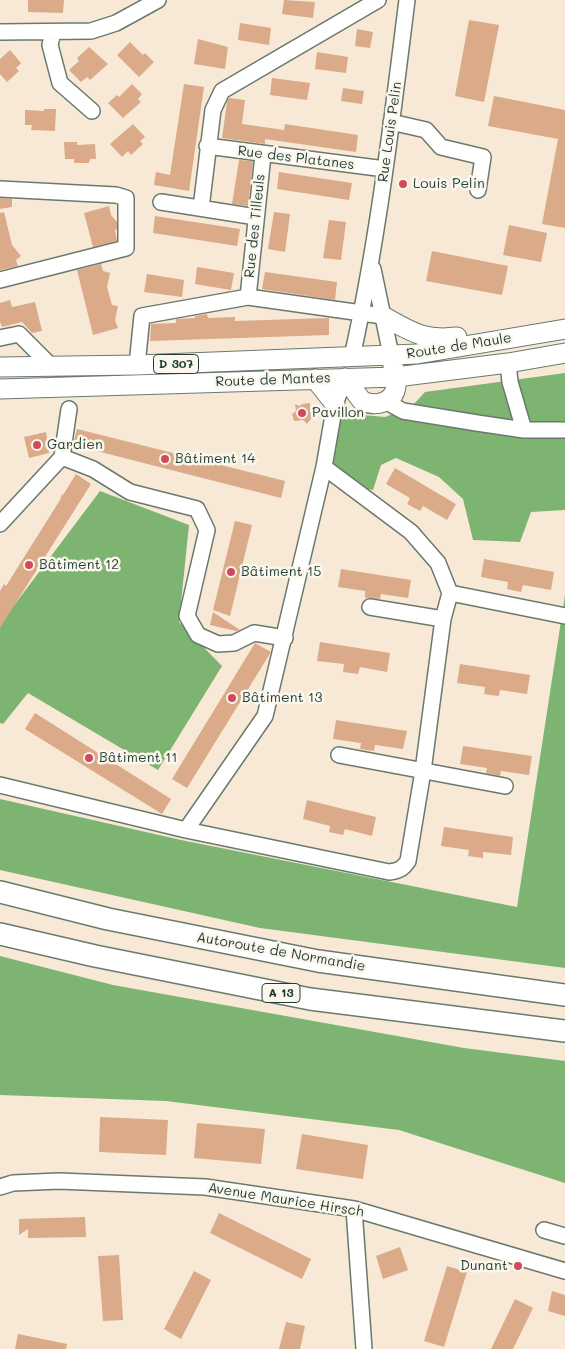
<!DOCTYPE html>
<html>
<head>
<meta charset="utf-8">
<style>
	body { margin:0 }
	canvas { display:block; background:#f8e9d6 }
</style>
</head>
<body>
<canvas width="565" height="1349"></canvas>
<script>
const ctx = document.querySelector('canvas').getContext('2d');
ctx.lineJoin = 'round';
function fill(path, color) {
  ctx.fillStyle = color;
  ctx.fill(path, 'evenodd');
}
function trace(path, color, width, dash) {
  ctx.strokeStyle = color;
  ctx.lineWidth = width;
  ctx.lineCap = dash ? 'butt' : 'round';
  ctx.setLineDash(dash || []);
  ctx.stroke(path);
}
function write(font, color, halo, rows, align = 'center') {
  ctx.font = font + ' Mali,sans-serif';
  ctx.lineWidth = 5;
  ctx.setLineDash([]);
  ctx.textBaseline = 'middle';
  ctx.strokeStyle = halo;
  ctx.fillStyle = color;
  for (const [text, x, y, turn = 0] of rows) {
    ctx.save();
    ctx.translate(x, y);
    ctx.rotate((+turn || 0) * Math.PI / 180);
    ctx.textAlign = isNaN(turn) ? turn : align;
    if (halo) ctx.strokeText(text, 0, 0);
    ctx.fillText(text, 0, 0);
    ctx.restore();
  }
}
const forest = new Path2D(`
	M565 373V510L531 512 520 542 473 540 463 499 439 477 396 458 381 465 373 490 331 483 340 413 385 417 412 406 425 392Z
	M100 491 189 525 179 622 222 666 158 770 28 693 3 724 0 723V624Z
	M565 595V968L260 928 0 870V799L181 840 517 907Z
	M0 956 113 985 464 1048 565 1061V1183L399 1130 166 1101 0 1095Z`);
const building = new Path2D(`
	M28 0H64L63 13 28 12Z
	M284 0 315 2 313 18 282 14Z
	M469 20 499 25 484 102 455 96Z
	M240 23 271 28 269 45 238 40Z
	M357 29 373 32 370 48 355 46Z
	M198 39 228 47 225 69 194 64Z
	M130 42 143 55 145 53 154 62 139 77 117 55Z
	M89 47 108 64 90 80 87 77 81 82 69 70 79 61 77 58Z
	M10 50 21 63 16 68 19 71 7 82 0 74V59Z
	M317 52 348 57 346 73 315 69Z
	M272 78 310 83 307 100 270 95Z
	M132 84 142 94 138 99 141 102 123 118 108 103 117 95 119 97Z
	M184 84 204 87 189 191 154 185 156 172 170 175Z
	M343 88 364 91 362 104 341 101Z
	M494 96 565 110V228L542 224 558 139 488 126Z
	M229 98 245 100 242 124 284 130 285 124 358 135 356 152 265 139V144L222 138 227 102Z
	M44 109H56L55 131 31 130 32 125H25V110L44 111Z
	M133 124 145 137 140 141 143 144 131 155 128 151 122 157 110 144Z
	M64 142H77V145L95 144 96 159H90L89 163H74V159H65Z
	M239 160 253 161 248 206 232 204Z
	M279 172 352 183 349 200 277 189Z
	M0 198 12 199V207L0 209Z
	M109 206 111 215 117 222V229L115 230 117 241 93 247 84 213Z
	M4 212 12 245 21 256 16 260 18 266 0 270V213Z
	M274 212 290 214 285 252 268 249Z
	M155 216 240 229 237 246 153 233Z
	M329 220 346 222 341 260 323 258Z
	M509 225 547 233 541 262 503 255Z
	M432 251 508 266 502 295 426 281Z
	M101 264 103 271 110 273 107 287 112 305 118 306 115 320 118 328 93 335 77 270Z
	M197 267 234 273 231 290 195 284Z
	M265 272 337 282 335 300 262 289Z
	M147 274 184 280 182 297 144 292Z
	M10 300 12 307 35 302 42 331 32 333 22 322 2 327 0 322V303Z
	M207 314 208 318 235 317V321L329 318V335L150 341 151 324 176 323V319L195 318V316Z
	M310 403V412L314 415 307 424 303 420 294 421 292 414 296 411 295 404 300 406 302 404Z
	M77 429 285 481 281 498 73 445Z
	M46 432 49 453 29 458 24 437Z
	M395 468 456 504 447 520 423 506 420 511 407 504 410 498 386 484Z
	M76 474 91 484 0 628V591L4 584 6 586 60 500 62 494 63 495Z
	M235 521 252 525 230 616 213 610Z
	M484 559 554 572 551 590 523 585 521 592 507 589 508 582 481 577Z
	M341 569 411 580 408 598 381 594 380 599 367 598H365V591L338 587Z
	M213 612 240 630 236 631 210 625Z
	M320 642 390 653 387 672 360 667 358 674 343 672 344 664 317 661Z
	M255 643 271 652 187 788 172 779Z
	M460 664 530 675 527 694 500 690 499 696 490 695 484 694 485 687 457 683Z
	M35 713 171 799 162 814 25 729Z
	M336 720 407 731 403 749 375 745 374 751 360 749 361 743 333 739Z
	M463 746 532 756 529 775 501 771 500 776 486 773 487 768 460 764Z
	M307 800 376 817 372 836 345 829 343 835 329 832 330 826 303 819Z
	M444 827 513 837 511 855 483 852V858L475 857 468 856 469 850 441 846Z
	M100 1117 168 1120 166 1155 99 1152Z
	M197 1123 265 1129 261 1164 194 1158Z
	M302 1134 368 1145 363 1179 296 1169Z
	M219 1213 311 1259 302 1279 210 1233Z
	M85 1217 86 1237 28 1238V1229L19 1235V1219Z
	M400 1247 408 1270 383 1279 376 1256Z
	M119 1255 123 1320 103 1321 98 1256Z
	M447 1266 467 1272 444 1347 424 1341Z
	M194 1271 211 1280 181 1339 164 1329Z
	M552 1291 565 1295V1316L548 1311Z
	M515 1299 533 1308 513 1349H491Z
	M286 1322 305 1326 300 1349H279Z
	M18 1334 67 1344 66 1349H15Z`);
const minor = new Path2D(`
	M0 32 91 31 116 23 158 0
	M53 32 50 45 60 83 92 111
	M391 122 426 130 441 147 483 157 478 190
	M207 146 385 169
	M0 189 116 195 126 198V248L0 280
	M161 202 256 217
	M201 208 213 110 222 91 378 0
	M373 269 391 355
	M248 297 263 155
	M0 338 19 334 52 367
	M352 357C378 240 392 120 407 0
	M508 363 510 382 524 430
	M137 365 142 316 248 297 383 316
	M385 401 403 411 477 423 524 430H565
	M62 457 69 409
	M0 524 62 457 93 469 130 492 197 509 207 530 187 616 198 635 218 644 234 643 254 633 285 638
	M450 593 565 616
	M370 607 443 619
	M339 755 505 786
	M0 785 186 830 265 716 324 467 335 404 345 378
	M186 830 389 872C398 871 403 869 408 861L423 771 443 619 450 593 438 563 411 532 324 467
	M0 1187 13 1183 59 1181 205 1187 354 1209 565 1271
	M354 1209 364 1349
	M544 1230 565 1236`);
const major = new Path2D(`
	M383 316C412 332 423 341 457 337
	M0 367 137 365 417 354 565 329
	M345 378 362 401C376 407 394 403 396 386 397 379 395 372 393 366
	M315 379 335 404
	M0 389 396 377 508 363 565 353`);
const highway = new Path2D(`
	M0 892 108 919 318 961 565 995
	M0 934 95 956 310 999 565 1031`);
const markers = [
	[403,184,5,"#d1495b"],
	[302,413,5,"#d1495b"],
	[37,445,5,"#d1495b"],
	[165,459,5,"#d1495b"],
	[29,565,5,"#d1495b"],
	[231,572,5,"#d1495b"],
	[232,698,5,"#d1495b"],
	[89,758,5,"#d1495b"],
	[518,1266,5,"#d1495b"]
];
const shields = [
	[176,364,45],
	[281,993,38]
];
const shieldNames = [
	["D 307",176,364],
	["A 13",281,993]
];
const streetNames = [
	["Rue Louis Pelin",390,132,-82],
	["Rue des Platanes",296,158,7],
	["Rue des Tilleuls",255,226,-84],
	["Route de Maule",459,346,-9],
	["Route de Mantes",273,380,-2],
	["Autoroute de Normandie",281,952,10],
	["Avenue Maurice Hirsch",286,1200,9]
];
const poiNames = [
	["Louis Pelin",413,184],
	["Pavillon",312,413],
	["Gardien",47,445],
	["Bâtiment 14",175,459],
	["Bâtiment 12",39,565],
	["Bâtiment 15",241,572],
	["Bâtiment 13",242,698],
	["Bâtiment 11",99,758],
	["Dunant",508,1266,"right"]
];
fill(forest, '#7db472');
fill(building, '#daaa89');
trace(minor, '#6b796d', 18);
trace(major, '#6b796d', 21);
trace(highway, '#6b796d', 24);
trace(minor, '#fff', 15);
trace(major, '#fff', 19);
trace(highway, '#fff', 21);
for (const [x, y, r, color] of markers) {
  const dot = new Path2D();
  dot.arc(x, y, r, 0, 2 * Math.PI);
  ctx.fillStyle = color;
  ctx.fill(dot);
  trace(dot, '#fbf7ec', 2);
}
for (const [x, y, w] of shields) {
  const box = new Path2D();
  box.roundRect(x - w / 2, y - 9.5, w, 19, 4);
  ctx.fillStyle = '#fbf7ec';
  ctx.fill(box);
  trace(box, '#1f3d34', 1);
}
write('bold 12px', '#1f3d34', null, shieldNames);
write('14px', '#1f3d34', '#fbf7ec', streetNames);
write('14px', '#1f3d34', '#fbf7ec', poiNames, 'left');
</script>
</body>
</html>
